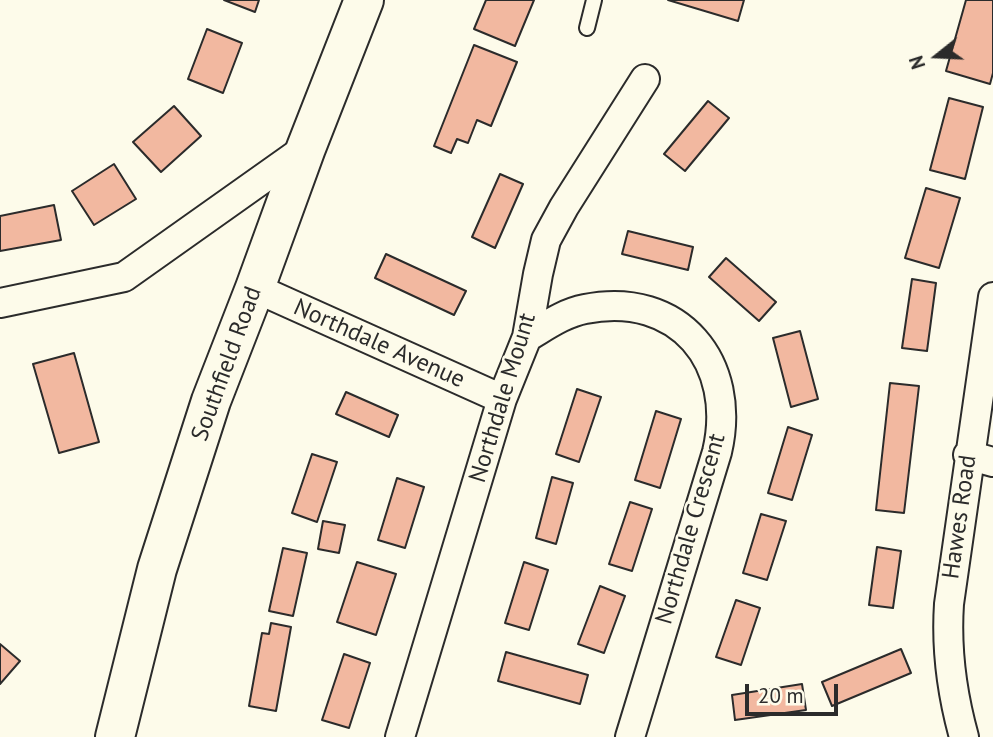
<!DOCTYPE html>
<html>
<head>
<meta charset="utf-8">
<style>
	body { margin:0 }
	#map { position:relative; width:993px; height:737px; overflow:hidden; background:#fdfbea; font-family:"PT Sans",sans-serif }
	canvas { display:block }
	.north { position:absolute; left:902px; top:21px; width:70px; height:70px; -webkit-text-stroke:5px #fdfbea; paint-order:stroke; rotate:252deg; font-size:19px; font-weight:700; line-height:28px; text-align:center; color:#2b2b2b }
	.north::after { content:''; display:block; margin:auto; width:24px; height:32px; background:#2b2b2b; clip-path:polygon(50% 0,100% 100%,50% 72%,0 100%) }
	.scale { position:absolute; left:745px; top:684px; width:93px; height:32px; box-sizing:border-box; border:4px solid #2b2b2b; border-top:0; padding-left:9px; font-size:21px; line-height:24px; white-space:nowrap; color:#2b2b2b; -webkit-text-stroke:5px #fdfbea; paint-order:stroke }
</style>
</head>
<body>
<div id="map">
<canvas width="993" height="737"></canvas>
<div class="north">N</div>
<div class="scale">20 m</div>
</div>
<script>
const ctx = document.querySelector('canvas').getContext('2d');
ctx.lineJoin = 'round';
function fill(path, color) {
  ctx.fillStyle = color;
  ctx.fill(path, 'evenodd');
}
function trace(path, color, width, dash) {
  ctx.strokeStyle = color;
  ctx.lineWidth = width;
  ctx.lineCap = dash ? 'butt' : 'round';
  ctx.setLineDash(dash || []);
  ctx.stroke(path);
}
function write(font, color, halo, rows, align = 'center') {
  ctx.font = font + ' "PT Sans",sans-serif';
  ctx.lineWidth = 5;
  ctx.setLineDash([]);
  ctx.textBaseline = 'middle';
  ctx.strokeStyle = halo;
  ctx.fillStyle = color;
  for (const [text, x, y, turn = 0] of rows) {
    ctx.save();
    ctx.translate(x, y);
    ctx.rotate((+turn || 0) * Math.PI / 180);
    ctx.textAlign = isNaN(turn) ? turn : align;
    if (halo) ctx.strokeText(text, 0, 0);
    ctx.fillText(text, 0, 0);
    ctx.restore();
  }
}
const building = new Path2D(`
	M224 0H259L255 12Z
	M486 0H534L515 46 474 29Z
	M668 0H744L738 21Z
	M966 0H993V73L990 84 946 71Z
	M207 29 242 43 223 93 188 79Z
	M474 45 517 62 491 126 477 120 468 143 457 139 451 153 434 146Z
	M949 98 983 107 965 179 930 170Z
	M708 101 729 118 685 171 664 154Z
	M174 106 201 136 161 172 133 142Z
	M114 164 136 199 94 225 72 191Z
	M500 174 523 184 495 248 472 237Z
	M926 188 960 198 939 268 905 258Z
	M54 205 61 240 0 251V216Z
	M628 231 693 247 688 270 622 254Z
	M386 254 466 291 454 315 375 278Z
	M726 258 776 302 759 321 709 277Z
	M912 279 936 283 927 351 902 348Z
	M800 331 818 399 791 407 773 338Z
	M74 353 99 442 59 453 33 364Z
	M890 383 919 386 904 513 876 510Z
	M577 389 601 397 579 462 556 454Z
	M346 392 398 415 389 437 336 414Z
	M656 411 681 419 660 488 635 480Z
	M788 427 812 435 792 500 768 493Z
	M312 454 337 462 317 522 292 513Z
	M552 477 573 483 556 544 536 538Z
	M397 478 424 487 405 548 378 540Z
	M630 502 652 509 632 571 609 564Z
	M761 514 786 521 767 580 743 573Z
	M323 521 345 525 339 553 318 549Z
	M877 547 901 551 893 608 869 605Z
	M283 548 307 553 293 616 269 611Z
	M357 562 396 574 376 635 337 622Z
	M524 562 548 570 529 630 505 623Z
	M600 586 625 596 604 653 578 644Z
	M736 600 760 608 741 665 716 657Z
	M271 623 291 627 276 711 249 706 262 633 269 634Z
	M0 644 20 661 0 684Z
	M901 649 911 673 832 706 822 682Z
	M506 652 588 675 580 704 498 681Z
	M344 654 370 663 349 728 322 720Z
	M802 684 806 710 735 720 732 695Z`);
const service = new Path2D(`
	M587 28 594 0`);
const minor = new Path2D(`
	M255 288 502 399
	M0 303 124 277 306 148
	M527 337C546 326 564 313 585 309 679 290 738 363 717 452L630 737
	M968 455 993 462
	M400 737 502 399 527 337 538 274 546 240 564 207 645 79
	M964 737C952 694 946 649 949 604L993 297`);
const primary = new Path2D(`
	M115 737 157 569 211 401 255 288 306 148 364 0`);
const streetNames = [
	["Northdale Avenue",379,344,24],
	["Southfield Road",227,364,-70],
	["Northdale Mount",503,398,-73],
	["Hawes Road",960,517,-82],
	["Northdale Crescent",691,529,-74]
];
fill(building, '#f2b8a0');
trace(building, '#2b2b2b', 2);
trace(service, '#2b2b2b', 18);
trace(minor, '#2b2b2b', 32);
trace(primary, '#2b2b2b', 42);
trace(service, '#fdfbea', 14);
trace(minor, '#fdfbea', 28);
trace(primary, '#fdfbea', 38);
write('24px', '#2b2b2b', '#fdfbea', streetNames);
</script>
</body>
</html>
